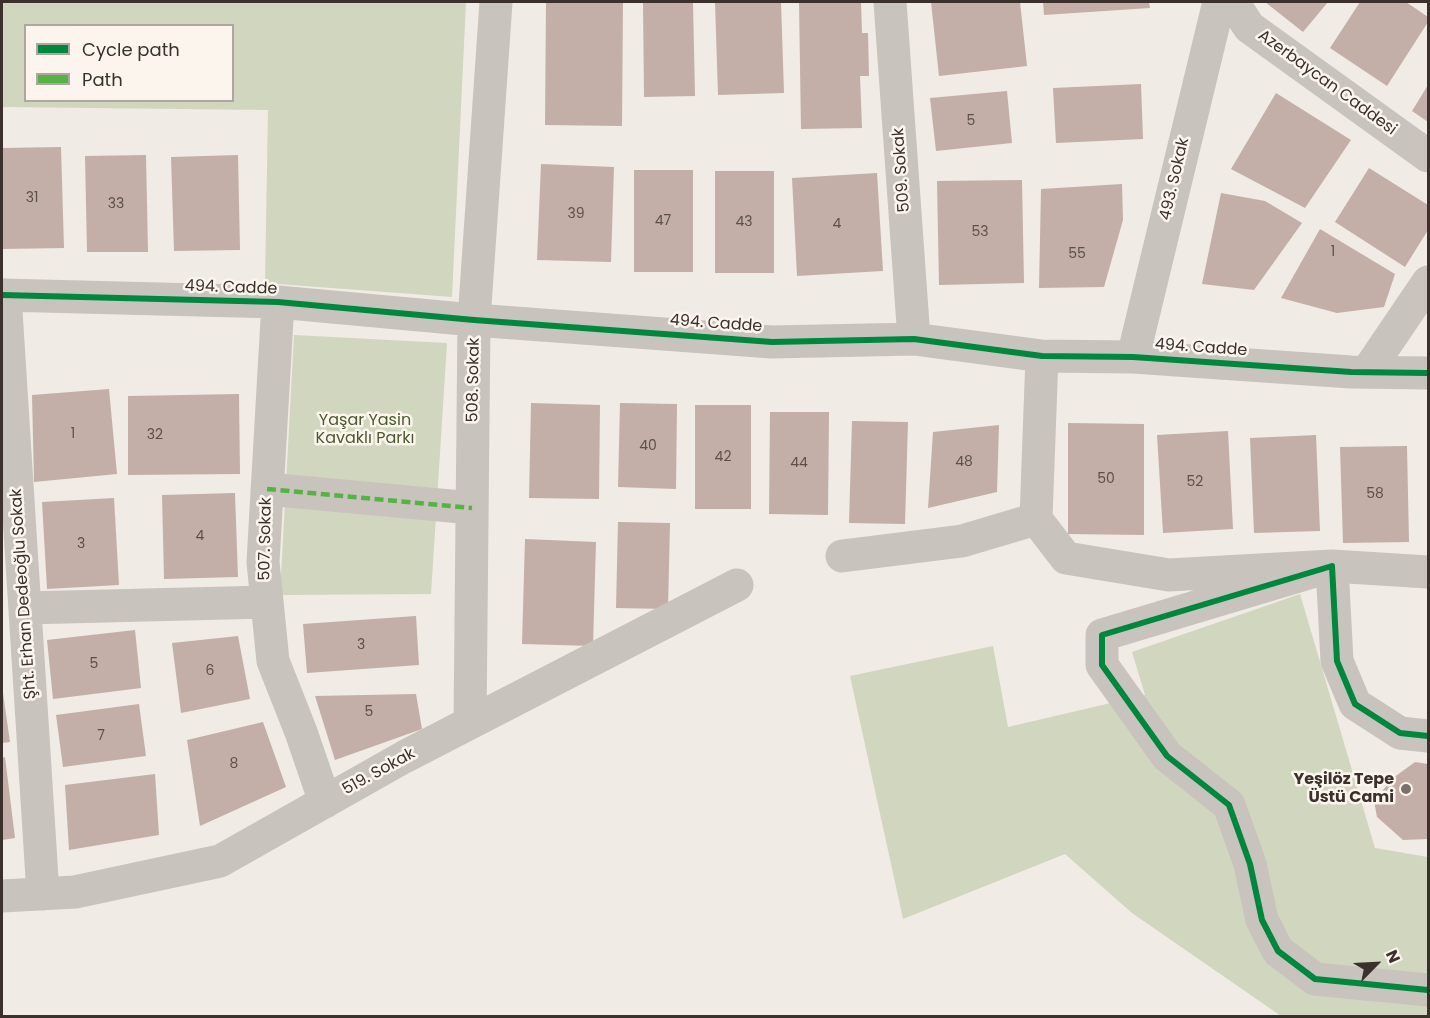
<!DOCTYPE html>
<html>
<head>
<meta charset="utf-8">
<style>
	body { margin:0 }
	#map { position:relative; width:1430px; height:1018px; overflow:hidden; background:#f0ebe5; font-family:Poppins,sans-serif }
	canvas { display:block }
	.frame { position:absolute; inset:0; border:3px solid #3b302b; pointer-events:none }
	.legend { position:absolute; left:24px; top:24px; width:210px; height:78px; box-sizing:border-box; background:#fbf5ee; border:2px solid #aea6a0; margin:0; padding:8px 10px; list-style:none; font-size:18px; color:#3b302b }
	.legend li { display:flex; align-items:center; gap:12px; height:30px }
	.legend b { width:30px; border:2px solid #aea6a0 }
	.north { position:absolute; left:1346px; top:934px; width:60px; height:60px; -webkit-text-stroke:4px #fbf5ee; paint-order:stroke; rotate:66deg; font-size:16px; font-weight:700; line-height:24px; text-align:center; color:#3b302b }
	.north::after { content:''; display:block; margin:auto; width:21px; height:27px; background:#3b302b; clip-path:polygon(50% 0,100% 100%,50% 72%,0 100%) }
</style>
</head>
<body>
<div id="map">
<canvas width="1430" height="1018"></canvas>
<div class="frame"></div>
<ul class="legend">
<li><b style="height:8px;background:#00873e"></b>Cycle path</li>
<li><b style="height:8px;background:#57b246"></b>Path</li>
</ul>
<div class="north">N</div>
</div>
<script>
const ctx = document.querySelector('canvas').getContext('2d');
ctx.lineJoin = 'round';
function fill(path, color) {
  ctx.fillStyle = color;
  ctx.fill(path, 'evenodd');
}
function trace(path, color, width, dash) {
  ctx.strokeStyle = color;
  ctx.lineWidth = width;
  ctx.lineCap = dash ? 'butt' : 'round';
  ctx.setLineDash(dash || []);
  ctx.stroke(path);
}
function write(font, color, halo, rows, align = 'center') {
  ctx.font = font + ' Poppins,sans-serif';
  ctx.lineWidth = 5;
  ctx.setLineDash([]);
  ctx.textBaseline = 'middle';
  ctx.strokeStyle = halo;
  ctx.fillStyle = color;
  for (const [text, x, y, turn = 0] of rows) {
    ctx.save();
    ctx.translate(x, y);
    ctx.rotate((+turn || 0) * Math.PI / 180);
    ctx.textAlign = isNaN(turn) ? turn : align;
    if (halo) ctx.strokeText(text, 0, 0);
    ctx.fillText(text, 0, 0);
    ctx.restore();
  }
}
const green = new Path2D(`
	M2 2H466L452 297 265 283 268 110 2 107ZM26 26H232V100H26Z
	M294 335 447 343 431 594 280 595Z
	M1300 594 1375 848 1428 857V1016H1281L1132 913 1065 854 903 919 850 676 993 646 1008 727 1145 695 1132 652Z`);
const building = new Path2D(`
	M546 2H623L622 126 545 125Z
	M643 2H693L695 96 644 97Z
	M715 2H781L784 93 718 95Z
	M799 2H861L862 33H868L869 76H860L862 128 801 129Z
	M931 2H1020L1027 66 939 76Z
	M1043 2H1149L1150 8 1044 15Z
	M1265 2H1328L1303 32Z
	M1360 2H1406L1428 17V22L1387 86 1330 48Z
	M1141 84 1143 139 1056 143 1053 88Z
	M1428 85V122L1412 111Z
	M1007 91 1012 143 936 151 930 98Z
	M1276 93 1351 140 1305 208 1231 169Z
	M61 147 64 248 2 249V148Z
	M146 155 148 252H87L85 156Z
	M238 155 240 250 174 251 171 157Z
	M541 164 614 167 611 262 537 260Z
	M1369 168 1428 205V230L1405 267 1335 222Z
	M634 170H693V272H634Z
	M715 171H774V273H715Z
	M877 173 883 271 797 276 792 178Z
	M1022 180 1024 283 939 285 937 181Z
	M1122 184 1123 220 1104 287 1039 288 1041 189Z
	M1221 193 1265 201 1302 223 1254 290 1202 284Z
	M1320 229 1395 274 1384 307 1337 313 1281 298Z
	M109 389 117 474 34 482 32 395Z
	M239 394 240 474 128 475V396Z
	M531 403 600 405 599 499 529 498Z
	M620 403 677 404 676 489 618 487Z
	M695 405H751V509H695Z
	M770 412H829L828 515 769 514Z
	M852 421 908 422 905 524 849 523Z
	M1068 423 1144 424V535L1068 534Z
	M999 425 997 492 928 508 933 432Z
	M1228 431 1233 529 1163 533 1157 435Z
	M1316 435 1320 531 1254 533 1250 438Z
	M1407 446 1409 542 1343 543 1340 447Z
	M235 493 238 577 164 579 162 495Z
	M114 498 119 585 47 589 42 502Z
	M618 522 670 523 668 609 616 608Z
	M525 539 596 542 593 646 522 644Z
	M416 616 419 665 307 673 303 624Z
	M135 630 141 688 53 699 47 640Z
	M238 636 250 699 181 713 172 643Z
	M2 693H3L10 742 2 743Z
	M416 694 422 729 335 760 315 696Z
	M139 704 146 756 63 767 56 715Z
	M263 722 286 787 200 826 187 740Z
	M5 757 15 838 2 840V758Z
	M1415 762 1428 764V839L1403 840 1377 817 1374 801 1393 778Z
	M155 774 159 835 69 850 65 785Z`);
const minor = new Path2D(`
	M890 2 914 339
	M1233 2 1249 27 1428 156
	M2 295 278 302 474 320 772 342 914 339 1042 356 1133 357 1351 372 1428 373
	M5 295 43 894
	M278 302 263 562 273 661 301 732 325 802
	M1133 357 1219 2
	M1367 372 1428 282
	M267 489 472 508
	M1036 519 1066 558 1169 575 1332 566 1428 572
	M842 556 962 541 1036 519 1042 356
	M25 608 267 602
	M470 723 474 320 496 2
	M1428 736 1400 733 1355 704 1337 661 1332 566 1102 635V665L1167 756 1229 805 1250 864 1262 920 1278 951 1315 979 1428 990
	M2 896 75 892 220 861 404 757 737 585`);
const quiet = new Path2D(`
	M267 489 472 508`);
const cycleway = new Path2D(`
	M2 295 278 302 474 320 772 342 914 339 1042 356 1133 357 1351 372 1428 373
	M1428 736 1400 733 1355 704 1337 661 1332 566 1102 635V665L1167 756 1229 805 1250 864 1262 920 1278 951 1315 979 1428 990`);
const markers = [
	[1406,789,6,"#7a716c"]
];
const numberNames = [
	["5",971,121],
	["31",32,198],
	["33",116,204],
	["39",576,214],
	["47",663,221],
	["43",744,222],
	["4",837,224],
	["53",980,232],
	["1",1333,252],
	["55",1077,254],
	["1",73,434],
	["32",155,435],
	["40",648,446],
	["42",723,457],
	["48",964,462],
	["44",799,463],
	["50",1106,479],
	["52",1195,482],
	["58",1375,494],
	["4",200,536],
	["3",81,544],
	["3",361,645],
	["5",94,664],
	["6",210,671],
	["5",369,712],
	["7",101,736],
	["8",234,764]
];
const streetNames = [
	["Azerbaycan Caddesi",1327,83,36],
	["509. Sokak",902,170,-94],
	["493. Sokak",1175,179,-77],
	["494. Cadde",231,288,2],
	["494. Cadde",716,324,4],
	["494. Cadde",1201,348,4],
	["508. Sokak",474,380,-89],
	["507. Sokak",266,539,-89],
	["Şht. Erhan Dedeoğlu Sokak",24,594,-94],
	["519. Sokak",379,772,-29]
];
const parkNames = [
	["Yaşar Yasin",365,421],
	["Kavaklı Parkı",365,439]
];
const poiNames = [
	["Yeşilöz Tepe",1394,780],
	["Üstü Cami",1394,798]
];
fill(green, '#d1d6bf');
fill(building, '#c3afa7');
trace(minor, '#c9c3be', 33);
trace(quiet, '#57b246', 4.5, [9, 4.5]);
trace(cycleway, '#00873e', 6);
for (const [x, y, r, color] of markers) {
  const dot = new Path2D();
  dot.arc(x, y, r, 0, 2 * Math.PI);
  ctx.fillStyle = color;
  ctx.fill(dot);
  trace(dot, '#fbf5ee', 2);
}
write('14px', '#5d504a', null, numberNames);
write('16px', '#3b302b', '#fbf5ee', streetNames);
write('16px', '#4a5a2e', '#fbf5ee', parkNames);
write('bold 16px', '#3b302b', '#fbf5ee', poiNames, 'right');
</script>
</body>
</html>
